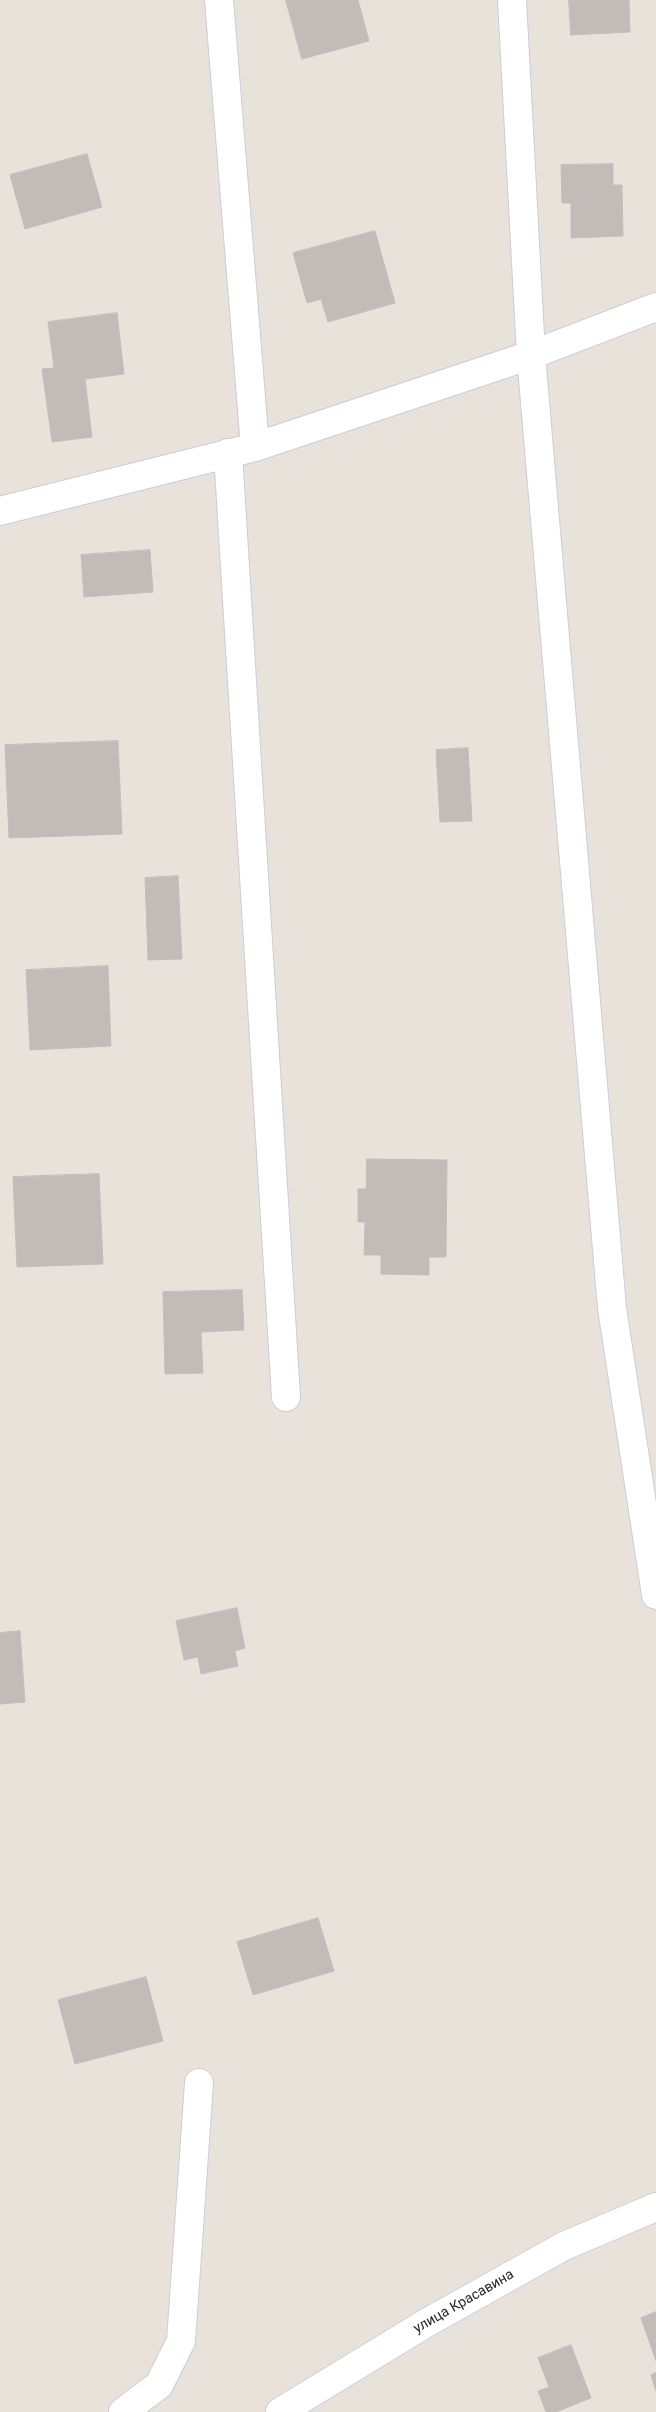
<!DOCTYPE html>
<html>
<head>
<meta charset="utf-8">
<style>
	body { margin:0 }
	canvas { display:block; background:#e9e2db }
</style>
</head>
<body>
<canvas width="656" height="2412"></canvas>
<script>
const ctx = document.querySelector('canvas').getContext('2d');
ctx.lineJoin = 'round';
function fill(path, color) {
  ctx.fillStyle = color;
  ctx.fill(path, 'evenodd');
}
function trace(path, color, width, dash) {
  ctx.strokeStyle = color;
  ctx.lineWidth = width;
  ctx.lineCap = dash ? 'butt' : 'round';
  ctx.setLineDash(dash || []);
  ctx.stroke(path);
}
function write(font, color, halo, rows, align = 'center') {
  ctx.font = font + ' Roboto,sans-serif';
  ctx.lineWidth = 4;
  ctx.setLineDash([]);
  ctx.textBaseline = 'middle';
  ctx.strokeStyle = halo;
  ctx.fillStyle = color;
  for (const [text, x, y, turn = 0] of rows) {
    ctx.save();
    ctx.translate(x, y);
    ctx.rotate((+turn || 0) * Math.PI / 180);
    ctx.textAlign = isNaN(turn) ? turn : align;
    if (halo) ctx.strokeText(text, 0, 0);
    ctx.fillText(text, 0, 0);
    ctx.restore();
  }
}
const building = new Path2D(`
	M286 0H358L369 41 302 59Z
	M569 0H629L630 32 571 35Z
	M87 154 102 207 25 229 10 175Z
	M613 164V185H622L623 236 571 238V203H562L561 165Z
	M375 231 395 303 328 322 321 299 307 303 293 253Z
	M117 313 124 374 85 379 92 437 52 442 42 369 54 368 48 322Z
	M150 550 153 592 84 597 81 555Z
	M118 741 122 834 9 838 5 745Z
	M468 748 472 821 440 822 436 750Z
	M178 876 182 959 148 960 145 878Z
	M108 966 111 1046 30 1050 26 970Z
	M367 1159 447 1160 446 1257H429V1275L381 1274V1255H364L365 1222H358V1189H366Z
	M99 1174 103 1264 17 1267 13 1177Z
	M242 1290 244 1330 201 1332 203 1373 165 1374 163 1292Z
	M237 1608 245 1648 235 1651 238 1666 201 1674 198 1657 184 1660 176 1621Z
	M20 1631 25 1702 0 1704V1633Z
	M318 1918 334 1971 253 1995 237 1942Z
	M146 1977 163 2041 75 2064 58 2000Z
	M656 2312V2361L641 2318Z
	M571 2345 591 2398 556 2412H546L538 2391 549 2387 538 2358Z
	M656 2373V2391L651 2375Z`);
const minor = new Path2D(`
	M219 0 255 447
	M512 0 531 355 612 1308 656 1595
	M228 453 286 1397
	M0 511 255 447 531 355 656 307
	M123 2412 159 2385 181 2341 199 2083
	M280 2412 428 2322 564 2246 656 2207`);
const streetNames = [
	["улица Красавина",464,2302,-30]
];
fill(building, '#c1bcb8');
trace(building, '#c4beb5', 1);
trace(minor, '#caced9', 30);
trace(minor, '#fff', 28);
write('14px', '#282828', '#fff', streetNames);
</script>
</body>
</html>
